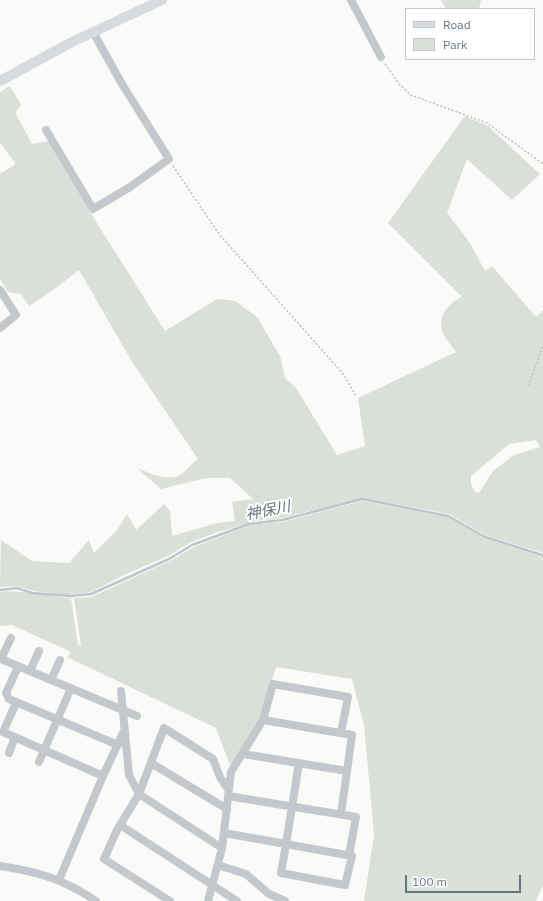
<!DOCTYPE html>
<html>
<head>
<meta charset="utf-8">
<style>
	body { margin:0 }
	#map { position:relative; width:543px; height:901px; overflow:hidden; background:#fafaf8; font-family:"IBM Plex Sans",sans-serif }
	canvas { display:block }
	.legend { position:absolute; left:405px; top:8px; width:130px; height:52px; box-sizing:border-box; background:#fff; border:1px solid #c1c8cd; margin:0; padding:5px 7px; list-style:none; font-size:12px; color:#657683 }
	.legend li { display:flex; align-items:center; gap:8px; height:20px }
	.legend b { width:20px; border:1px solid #c1c8cd }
	.scale { position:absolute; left:405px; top:875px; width:116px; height:18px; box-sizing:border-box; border:2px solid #657683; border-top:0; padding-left:5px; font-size:12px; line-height:14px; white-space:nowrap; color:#657683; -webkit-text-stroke:3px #fff; paint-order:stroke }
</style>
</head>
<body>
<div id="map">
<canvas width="543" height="901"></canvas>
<ul class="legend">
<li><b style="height:5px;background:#d6dbdf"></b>Road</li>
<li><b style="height:11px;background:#dadfd7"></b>Park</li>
</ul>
<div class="scale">100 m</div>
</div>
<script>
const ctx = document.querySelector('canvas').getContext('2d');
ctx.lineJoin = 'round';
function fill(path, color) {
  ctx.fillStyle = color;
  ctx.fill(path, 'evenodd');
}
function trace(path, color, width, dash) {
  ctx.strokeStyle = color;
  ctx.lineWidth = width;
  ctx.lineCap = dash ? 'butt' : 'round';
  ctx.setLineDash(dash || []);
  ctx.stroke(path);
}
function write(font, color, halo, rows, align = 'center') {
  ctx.font = font + ' "IBM Plex Sans","Noto Sans JP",sans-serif';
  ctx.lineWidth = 4;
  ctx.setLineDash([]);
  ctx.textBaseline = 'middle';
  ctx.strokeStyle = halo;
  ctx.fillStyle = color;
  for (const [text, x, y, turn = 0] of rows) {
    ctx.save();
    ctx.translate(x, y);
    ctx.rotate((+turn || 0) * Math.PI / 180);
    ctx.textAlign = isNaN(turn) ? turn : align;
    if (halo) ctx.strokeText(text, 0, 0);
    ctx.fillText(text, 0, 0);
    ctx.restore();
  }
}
const green = new Path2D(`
	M441 0H481L479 9H446Z
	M10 86 21 105 15 112 32 144 48 141 95 220 165 331 217 299 235 301 257 317 280 356 285 378 296 388 337 455 365 446 358 398 456 352C452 346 446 340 443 333 437 317 448 303 462 297L388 223 465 116 488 126 540 174 512 200 467 159 447 213 470 243 485 271 492 266 536 317 543 310V553L485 535 449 514 363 498 281 518 255 521 218 532 191 542 168 556 122 576 91 592 68 595 33 591 17 586 0 587 1 540 32 561 69 563 89 540 94 553 117 530 127 514 136 530 164 504 170 511 172 536 217 523 235 521 232 502 253 499 230 478H206L161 489 137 468C150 473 168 483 182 474 187 470 192 463 198 459L131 360 79 270 56 288 29 306 21 294 8 292 0 279V174L16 164 0 143V92ZM536 440 540 447 514 455 493 471 479 493 475 492 471 484V476L509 444Z
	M362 501 447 517 486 539 540 556 543 561V885L536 901H364L374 835 364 725 352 679 276 667 259 723 231 768 216 728 67 657 71 652 12 625 0 626V592C23 590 47 596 71 598L78 645H81L74 598 91 597 170 561 194 547 250 525 282 522Z`);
const stream = new Path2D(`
	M0 590 17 588 32 593 71 596 91 594 169 559 192 545 249 524 282 520 362 499 448 516 485 537 542 555 543 557`);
const path = new Path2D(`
	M385 64 399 84 411 95 487 123 543 164
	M173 166 219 234 344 375 356 396
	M528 386 543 346`);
const minor = new Path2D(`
	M351 0 381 57
	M46 130 93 209 130 187 169 159 122 84 93 32
	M0 290 16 315 0 328
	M11 638 1 659 137 716
	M18 667 6 693 9 699 118 745
	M30 671 39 651
	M51 680 60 660
	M121 691 129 775 139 794 222 848
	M16 703 3 732 103 776
	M263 720 352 735 341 814
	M9 753 15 737
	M243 754 347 771
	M39 762 71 688
	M151 763 227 809
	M228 796 356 817 349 855
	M120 825 237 901
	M224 833 286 844 281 873 345 885 352 856 286 844 299 763
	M218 865 246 874 269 894 285 901
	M0 866C39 872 63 879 96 901
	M59 880 103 776 123 733
	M170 901 104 859 117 830 139 794 164 728 213 759 220 777 228 789
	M208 901 222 848 231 772 263 720 273 684 348 697 341 733`);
const major = new Path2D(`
	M0 81 72 42 162 0`);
const waterNames = [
	["神保川",268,511,-11]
];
fill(green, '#dadfd7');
trace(stream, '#bbc7cb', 2.5);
trace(path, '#bbbfc2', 1.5, [2, 2]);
trace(minor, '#c3c8cc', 8);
trace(major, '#d6dbdf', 10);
write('italic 15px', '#60757c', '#fff', waterNames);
</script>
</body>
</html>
